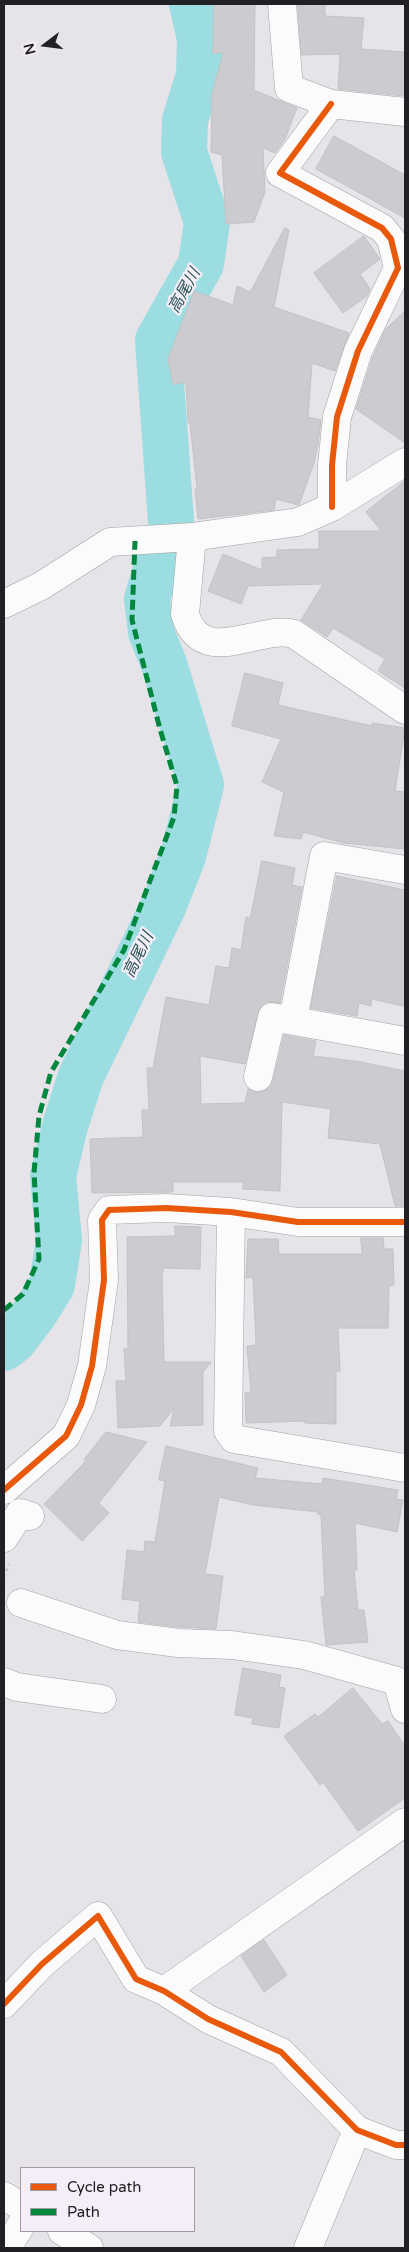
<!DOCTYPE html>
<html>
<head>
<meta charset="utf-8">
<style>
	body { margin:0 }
	#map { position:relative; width:409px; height:2252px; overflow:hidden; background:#e6e3e9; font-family:"Varela Round",sans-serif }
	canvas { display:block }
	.frame { position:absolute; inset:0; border:5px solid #222024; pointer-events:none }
	.legend { position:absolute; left:20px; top:2167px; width:175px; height:65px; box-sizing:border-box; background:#f5eef8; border:1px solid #a19ca3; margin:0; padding:6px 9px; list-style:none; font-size:15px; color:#222024 }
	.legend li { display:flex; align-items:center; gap:10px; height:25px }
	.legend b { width:25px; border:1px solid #a19ca3 }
	.north { position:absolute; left:20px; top:20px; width:50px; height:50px; -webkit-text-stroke:4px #f5eef8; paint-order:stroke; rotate:255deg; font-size:14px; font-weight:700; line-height:20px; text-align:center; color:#222024 }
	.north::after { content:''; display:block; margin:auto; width:18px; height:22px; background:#222024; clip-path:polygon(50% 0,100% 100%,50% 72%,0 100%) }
</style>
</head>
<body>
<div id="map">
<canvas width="409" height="2252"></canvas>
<div class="frame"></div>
<ul class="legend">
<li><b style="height:6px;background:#e8590c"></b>Cycle path</li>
<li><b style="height:6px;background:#00873e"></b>Path</li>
</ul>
<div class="north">N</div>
</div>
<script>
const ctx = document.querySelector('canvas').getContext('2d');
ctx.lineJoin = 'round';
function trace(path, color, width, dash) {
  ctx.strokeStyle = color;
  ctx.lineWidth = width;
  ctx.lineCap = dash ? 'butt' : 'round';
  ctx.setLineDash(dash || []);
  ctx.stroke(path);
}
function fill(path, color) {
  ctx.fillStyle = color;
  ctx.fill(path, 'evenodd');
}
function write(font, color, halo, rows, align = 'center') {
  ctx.font = font + ' "Varela Round","Noto Sans JP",sans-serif';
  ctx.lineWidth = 4.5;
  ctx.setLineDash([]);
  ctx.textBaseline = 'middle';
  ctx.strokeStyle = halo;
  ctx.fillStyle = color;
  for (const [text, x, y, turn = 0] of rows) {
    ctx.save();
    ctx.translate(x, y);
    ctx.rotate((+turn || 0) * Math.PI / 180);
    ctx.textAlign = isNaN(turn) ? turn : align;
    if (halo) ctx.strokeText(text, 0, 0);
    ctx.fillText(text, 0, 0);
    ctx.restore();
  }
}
const river = new Path2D(`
	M171 521 158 340 201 264 207 222 184 152 185 120 199 75 200 39 192 4
	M4 1348 14 1340 34 1314 52 1285 59 1240 53 1176 65 1126 81 1076 163 907 183 856 201 785 164 664 151 632 147 599 162 550`);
const building = new Path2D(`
	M214 4H255L254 90 297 108 285 139 275 153 263 148 265 192 254 222 226 224 222 155 211 152 212 93 223 53H213Z
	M298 4H325V16L364 18 361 49 405 52V96L338 89 340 54 302 55Z
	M334 136 405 175V218L316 169Z
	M285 228 289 230 274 307 349 333 335 371 312 363 308 417 321 420 318 444 314 463 299 505 276 499 274 510 198 519 195 489H197L190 423H188L186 382 173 385 168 359 194 291 233 305 237 286 250 292Z
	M364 236 380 259 360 274 370 289 367 296 343 313 314 273Z
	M405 311V443L356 409 373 357 385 330Z
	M405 481V688L378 671 385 659 333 628 327 637 301 620 323 584 248 586 241 604 208 591 223 554 262 570V558L277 557V550L319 549V531H381L366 512Z
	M245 673 283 683 278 705 372 726V723L405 728 395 791 405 792V849L344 843 303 832 301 839 274 836 284 792 262 782 281 739 232 726Z
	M262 861 295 868 292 885 302 887 280 1003 267 1002 260 1007 245 1064 200 1056 201 1104 245 1103 248 1089 255 1092H262L269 1088 273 1081 284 1035 316 1041 313 1056 361 1062 405 1071V1206H395L380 1144 328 1138 331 1109 282 1102 280 1191 243 1189V1182H173V1192L92 1193 90 1139 143 1137 142 1110H149L147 1068H153L166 997 209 1005 216 966 229 968 232 948 241 950 246 917 250 918Z
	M337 876 405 890V995L403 1006 372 999 371 1006 359 1003 357 1016 311 1008Z
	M175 1226 201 1227 200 1269 163 1268V1273H162L164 1362H211L203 1372V1425L170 1426 174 1408 160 1426 118 1428 116 1381H126L124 1349H128L127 1237 175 1236Z
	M361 1238H383L384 1249H393L394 1285 389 1286 388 1328H338L340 1371H336V1424L305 1423V1421L246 1423 245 1393H251L247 1346 256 1345 253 1277 246 1278 248 1239H278L279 1254H362Z
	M106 1432 147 1442 99 1503 109 1513 82 1541 44 1504 85 1462 84 1460Z
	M166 1446 258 1468 255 1478 322 1484 323 1478 398 1490 396 1499 403 1500 397 1532 355 1523 357 1570H354L358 1610H364L368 1642 326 1645 321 1597H325L321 1515 317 1514 318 1512 253 1505 219 1497 205 1574 223 1576 216 1629 179 1627 138 1622 140 1601 122 1599 127 1550 144 1552 145 1541 155 1542 165 1481 159 1480Z
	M243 1668 281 1675 279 1687 285 1688 279 1728 252 1724 253 1718 235 1715Z
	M353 1688 382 1724 388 1721 405 1746V1798L358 1831 323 1782 320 1785 284 1736 315 1714 318 1717Z
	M264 1940 287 1975 264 1992 241 1956Z`);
const path = new Path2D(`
	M4 1577 9 1564`);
const minor = new Path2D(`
	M282 4 289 88 331 104 405 112
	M331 104 280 173 382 228 391 239 398 268 358 351 337 417 332 465V507
	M192 537 185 614C202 670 259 624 294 634L405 710
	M4 604 41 586 110 542 192 537 298 522 332 507 405 462
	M293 1020 324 856 405 870
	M258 1077 272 1017 405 1041
	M231 1212 228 1431 234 1439 405 1468
	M4 1490 66 1436 81 1405 92 1366 104 1280 102 1220 109 1210 166 1208 231 1212 298 1222H405
	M4 1538 20 1513 30 1516
	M21 1603 117 1635 178 1643 232 1645 304 1655 397 1681
	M397 1681 405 1709
	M4 1682 17 1687 102 1699
	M164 1991 405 1822
	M4 2004 42 1964 98 1916 136 1979 164 1991 208 2019 281 2052 357 2130 396 2145H405
	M4 2196 21 2206
	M62 2231 89 2248
	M7 2248 21 2225
	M308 2248 357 2130`);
const quiet = new Path2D(`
	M4 1310 23 1294 39 1259 34 1173 39 1116 51 1072 124 950 174 817 177 786 160 729 132 620 135 541`);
const cycleway = new Path2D(`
	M331 104 280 173 382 228 391 239 398 268 358 351 337 417 332 465V507
	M4 1490 66 1436 81 1405 92 1366 104 1280 102 1220 109 1210 166 1208 231 1212 298 1222H405
	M4 2004 42 1964 98 1916 136 1979 164 1991 208 2019 281 2052 357 2130 396 2145H405`);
const waterNames = [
	["高尾川",185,291,-61],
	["高尾川",139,955,-64]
];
trace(river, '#9cdde1', 46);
fill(building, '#cccbcf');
trace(building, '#c3c1c6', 1);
trace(minor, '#a2a0a4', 29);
trace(path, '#c5c4c6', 3, [2.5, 4]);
trace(minor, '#fbfbfc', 28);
trace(quiet, '#00873e', 5, [10, 5]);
trace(cycleway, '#e8590c', 6);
write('italic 16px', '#275354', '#f5eef8', waterNames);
</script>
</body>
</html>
